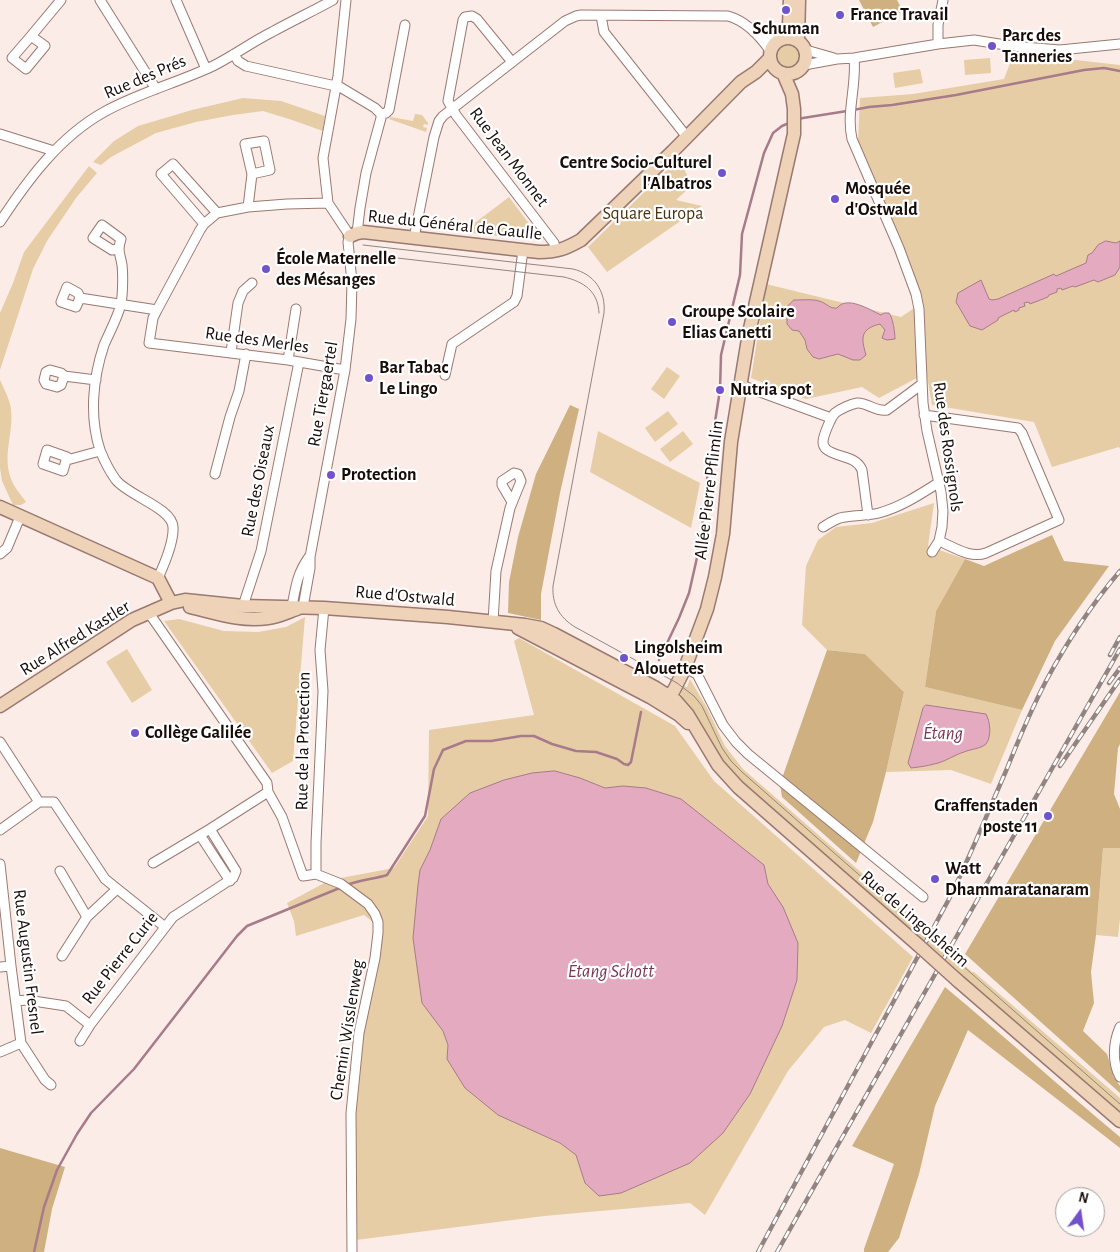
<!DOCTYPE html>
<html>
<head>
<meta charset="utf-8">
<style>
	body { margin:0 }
	#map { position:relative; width:1120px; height:1252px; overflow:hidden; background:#fbece8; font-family:"Alegreya Sans",sans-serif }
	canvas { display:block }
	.north { position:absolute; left:1055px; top:1187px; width:50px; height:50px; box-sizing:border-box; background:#fff; border:1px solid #a39e9d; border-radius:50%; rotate:14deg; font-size:14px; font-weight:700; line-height:20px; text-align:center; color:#180c09 }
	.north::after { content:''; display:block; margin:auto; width:18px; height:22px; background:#7252cc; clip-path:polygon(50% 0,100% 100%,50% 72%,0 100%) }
</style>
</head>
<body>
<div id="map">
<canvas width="1120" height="1252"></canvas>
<div class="north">N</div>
</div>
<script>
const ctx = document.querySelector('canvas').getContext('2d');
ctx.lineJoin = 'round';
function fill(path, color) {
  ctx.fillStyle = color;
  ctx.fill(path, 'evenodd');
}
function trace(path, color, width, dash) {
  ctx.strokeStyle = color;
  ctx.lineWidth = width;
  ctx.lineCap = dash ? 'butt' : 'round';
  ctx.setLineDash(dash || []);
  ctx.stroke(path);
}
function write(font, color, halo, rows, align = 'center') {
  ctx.font = font + ' "Alegreya Sans",sans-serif';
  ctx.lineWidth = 4.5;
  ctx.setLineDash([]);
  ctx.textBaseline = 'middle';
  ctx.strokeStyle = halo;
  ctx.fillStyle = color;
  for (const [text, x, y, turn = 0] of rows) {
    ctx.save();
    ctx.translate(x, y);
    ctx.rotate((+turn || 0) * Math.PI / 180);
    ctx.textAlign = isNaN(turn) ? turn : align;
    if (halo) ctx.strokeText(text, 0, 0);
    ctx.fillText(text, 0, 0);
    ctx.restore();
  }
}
const green = new Path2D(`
	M777 56a12 12 0 1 1 24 0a12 12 0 1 1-24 0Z
	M1014 53 1120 65V449L1119 447 1052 467 1034 422 932 405 927 376 915 379 879 398 862 387 806 399 751 378 766 284 901 317 923 302 858 141 860 98 913 94 1004 79Z
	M990 58 991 73 965 75 964 60Z
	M920 69 923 83 895 88 893 73Z
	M243 98 281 101 325 116 323 131 292 120 263 111 233 115 196 122 156 133 111 157 101 165 93 162 114 141 138 126 192 110Z
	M415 114 422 115 428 123V125L424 124 423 127 427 128 426 132 389 119 391 117 413 121Z
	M680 161 687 175 688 189 676 200 702 206 607 272 588 247 665 172Z
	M89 166 97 173 76 198 47 241 33 269 0 370V313L13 283 24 252Z
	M509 197 542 241 463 232Z
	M667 367 680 376 664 399 651 389Z
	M0 380C4 389 10 400 11 409 14 433 2 454 11 479 14 487 21 495 26 502L21 505H13L2 481 0 468Z
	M668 411 678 424 655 442 645 428Z
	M598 431 700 483 691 528 590 472Z
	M683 431 693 444 670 462 660 449Z
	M934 503 928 546 965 559 936 611 925 687 1022 710 991 784 951 770 886 772 904 692 865 654 827 650 802 625 806 566 818 540 836 527 872 523Z
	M305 617 293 761 272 773 164 621 179 619 224 631 258 632 286 627Z
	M519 638 675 726 714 781 913 957 871 1033 845 1020 824 1027 788 1071 705 1215 690 1203 544 1216 348 1241 356 1033 370 957 374 933V923L364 915 296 936 294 921 287 903 330 880 394 868 428 816 429 730 534 715 514 641Z
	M127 649 152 690 132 703 106 662Z
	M690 679 707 708 725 746 743 769 919 923V925L972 972H974L1120 1098V1116L731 775 682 698 681 694 684 686 687 687Z
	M1103 848H1120V918L1118 937 1096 935Z`);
const forest = new Path2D(`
	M859 0H897L903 11 873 27Z
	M570 405 579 409 560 493 541 594V620L508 613 509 582 518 537 536 474Z
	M1052 535 1064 561 1109 566 1055 641 1022 710 925 687 936 611 965 559 984 566Z
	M827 650 865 654 904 692 886 772 873 822 856 863 782 797 780 784Z
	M1120 692V744L1118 748 1114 794 1120 809V848H1103L1096 935 1091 972 1094 1003 1083 1031 1107 1054 1114 1077 1120 1086V1093L965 954Z
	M945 987C1004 1036 1061 1088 1120 1137V1148L968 1030 935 1106 919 1174 899 1238 888 1252H864V1249L894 1164 852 1146Z
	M0 1148 65 1167 52 1209 44 1252H0Z`);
const water = new Path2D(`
	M1106 241 1116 243 1120 241V267L1115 275 1098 282 1094 280 1075 287 1073 286 1062 290 1061 288 1057 289V292L1049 295 1048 297 1030 304 1029 302 1024 303 1025 306 1019 308V310L1015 312 1014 310 998 318V320L982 330 970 326 956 302 958 293 981 280 989 299 992 300 998 299 1054 274 1056 276 1086 263 1088 255 1092 253 1098 245Z
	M794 300C800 300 814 299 819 301 827 303 829 309 837 308 847 295 870 310 881 315L884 313H889C893 318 895 333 895 339L887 340 882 338 885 330 880 324C860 329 861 338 866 355L860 360H853L838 354 819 359 813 357 807 349 805 340 799 331 792 330 787 324V309L788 306Z
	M926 705 986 714C990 721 992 736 986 744 980 749 971 749 964 752 954 755 945 762 934 764 927 766 919 767 911 768L908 763 923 708Z
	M555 771 580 778 605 788 623 786 646 788 681 799 764 865 768 884 783 907 798 943 797 980 782 1026 750 1094 723 1133 690 1163 621 1193 599 1196 585 1183 576 1155 560 1143 498 1115 465 1088 447 1059 448 1045 443 1031 422 1003 413 938 418 885 420 870 430 850 441 819 470 793 504 780 532 773Z`);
const stream = new Path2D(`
	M853 110 869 107 892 105 956 95 1084 70 1104 68 1120 71
	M799 119 803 118 847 111
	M659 660 679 618 689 593 701 540 709 460 720 390 721 355 740 275 742 234 764 153 773 133 782 126 789 123
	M347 885C360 880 374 879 387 875L425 816 434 769 443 750 466 741H491L521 736H534L552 744 576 751 596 752 617 759 624 764 628 765 631 762 641 712
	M34 1252 44 1207 57 1170 77 1134 91 1113 134 1069 237 936 247 926 342 887`);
const street = new Path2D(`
	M100 0 156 89
	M176 0 206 69
	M601 16 604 32 687 137
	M754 32 772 38 782 39
	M31 36 45 46 26 69 12 58Z
	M31 36 61 0
	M938 44V25L943 0
	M806 50 834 58
	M234 54 238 61 246 66 340 87 375 108 381 114V118L366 173 360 208 357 233
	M854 58C857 85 846 112 852 139L899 248 916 294 919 309 923 403 927 431 941 492 943 511 942 527 939 541 932 552
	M512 62 477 19 472 16 465 17 463 20 448 101 456 115 554 243 556 251
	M804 65 837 59 854 58 938 44 974 40 1012 46 1060 50 1120 44
	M381 114 386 113 389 110 405 25
	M0 134 54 151
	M264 141 270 170 252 174 245 144Z
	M248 207 252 174
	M0 222C27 181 59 137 104 112 138 93 177 83 213 66 233 56 252 42 272 32 292 21 313 11 333 0
	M204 224 161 174 173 164 217 213
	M414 238 434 137 439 121 443 116 565 21 576 16 581 15 728 16C746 21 760 36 771 52
	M118 249 112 250 93 238 102 225 121 239C117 251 120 253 122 265 123 273 123 294 121 303 119 315 109 333 104 345 93 378 89 416 100 450 104 460 110 472 116 480 129 496 172 508 173 527 174 542 164 565 158 578
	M67 287 78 293 80 298 76 307 61 302Z
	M80 298 157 310 200 230 204 224 217 213 248 207 287 204 328 203
	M157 310 153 318 149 343 288 360 345 370
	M231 352 238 303 243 291 252 283
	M288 360 296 309
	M50 370 61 373 64 376 61 385 57 387 46 384 44 380 46 372Z
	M445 375 452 344 514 302 517 296 523 250
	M64 376 96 380
	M741 385 831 418
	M924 415 1018 428 1022 433 1059 520 986 553C970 559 954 547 939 541
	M47 450 67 457 63 471 43 464Z
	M67 460 100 451
	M215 474 230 417 239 391 246 354
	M868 515 862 470C856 455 836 458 826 449 824 447 823 444 823 442 823 436 831 417 835 413 840 409 851 404 857 403 867 402 875 412 887 410L922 384
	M823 527C828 524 834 520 840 518 853 515 867 516 879 513 901 507 919 495 938 483
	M0 554 7 548 20 517
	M243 606 261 551 299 362
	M292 606C296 586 297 574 309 557
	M303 607 310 568V557L345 370 351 319 352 282 348 242 350 236 328 203 323 158 338 76 346 0
	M149 613 267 783 268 792 282 817 303 876 316 874 341 884 368 904 375 914 378 922V933L375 958 359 1033 351 1113 352 1252
	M493 622 496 571 510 508 521 481 518 474 514 473 502 481V485L512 502
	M685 668 697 674 723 725 736 742 748 754 923 897
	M0 742 39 802H54L105 879 165 927
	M0 830 39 802
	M200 835 230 881
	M153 863 210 829 268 792
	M0 864 11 966 21 1043 45 1080 51 1085
	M60 871 87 917
	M316 874V843L323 691 320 650 324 608
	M62 956 87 917 117 889
	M0 967 11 966
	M16 1001 27 1000 66 1006 90 1025 173 917 233 878 236 871 210 829
	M1120 1027C1113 1043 1112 1062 1120 1077
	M80 1041 90 1025
	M0 1052 21 1043`);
const secondary = new Path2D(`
	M770 56a18 18 0 1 1 36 0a18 18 0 1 1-36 0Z
	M787 38 789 25 790 0
	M798 40 799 0
	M350 236 357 233 363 232 539 252C557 252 565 249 581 240L673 151 741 82 756 72 770 58
	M0 507 158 578 171 603
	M190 607C216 613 241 622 268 618 278 617 288 612 297 609
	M518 628 650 697 679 715 688 723
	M662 704 674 690 685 668 707 609 715 577 723 534 731 442 749 333 794 134V109L792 94 783 73
	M0 706 132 620 171 603 185 600 243 606 324 608 448 617 525 625 541 628 554 634 656 688 675 700 688 715 718 765 738 787 917 944
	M957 980 1120 1121`);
const tram = new Path2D(`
	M363 245 573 269C594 274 606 291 604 313L553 586C552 604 559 617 575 627L677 683 694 696 702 706 722 748 731 761 742 772 1120 1104
	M362 254 564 277C584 282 598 291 599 313`);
const rail = new Path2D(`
	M1110 655 1120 637
	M1109 683 1120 668
	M1060 766 1120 679
	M758 1252 949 899C970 857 987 814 1006 771 1018 741 1031 710 1046 681 1067 642 1091 605 1120 571
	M777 1252 1120 649`);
const secondaryBridge = new Path2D(`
	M917 944 957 980`);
const markers = [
	[786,10,5,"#7252cc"],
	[840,15,5,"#7252cc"],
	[992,46,5,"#7252cc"],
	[722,173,5,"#7252cc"],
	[835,199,5,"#7252cc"],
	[266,269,5,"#7252cc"],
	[672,322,5,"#7252cc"],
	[369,378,5,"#7252cc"],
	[720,390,5,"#7252cc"],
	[331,475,5,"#7252cc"],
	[624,658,5,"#7252cc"],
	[135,733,5,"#7252cc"],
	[1048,816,5,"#7252cc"],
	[935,879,5,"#7252cc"]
];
const poiNames = [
	["France Travail",850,15],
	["Schuman",786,29,"center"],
	["Parc des",1002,36],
	["Tanneries",1002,57],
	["Centre Socio-Culturel",712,163,"right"],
	["l'Albatros",712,184,"right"],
	["Mosquée",845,189],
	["d'Ostwald",845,210],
	["École Maternelle",276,259],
	["des Mésanges",276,280],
	["Groupe Scolaire",682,312],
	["Elias Canetti",682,333],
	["Bar Tabac",379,368],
	["Le Lingo",379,389],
	["Nutria spot",730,390],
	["Protection",341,475],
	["Lingolsheim",634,648],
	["Alouettes",634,669],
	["Collège Galilée",145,733],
	["Graffenstaden",1038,806,"right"],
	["poste 11",1038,827,"right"],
	["Watt",945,869],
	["Dhammaratanaram",945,890]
];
const streetNames = [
	["Rue des Prés",145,77,-23],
	["Rue Jean Monnet",509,157,53],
	["Rue du Général de Gaulle",455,225,6],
	["Rue des Merles",257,340,8],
	["Rue Tiergaertel",323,394,-80],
	["Rue des Rossignols",948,447,82],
	["Rue des Oiseaux",258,481,-79],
	["Allée Pierre Pflimlin",709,490,-83],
	["Rue d'Ostwald",405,596,5],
	["Rue Alfred Kastler",75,638,-32],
	["Rue de la Protection",303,741,-89],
	["Rue de Lingolsheim",915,919,41],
	["Rue Pierre Curie",120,958,-52],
	["Rue Augustin Fresnel",28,962,83],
	["Chemin Wisslenweg",347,1030,-81]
];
const parkNames = [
	["Square Europa",653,214]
];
const waterNames = [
	["Étang",943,733],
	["Étang Schott",611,971]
];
fill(green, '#e6cda6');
fill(forest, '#cfb081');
fill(water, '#e4abc0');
trace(water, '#a77b89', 1);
trace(stream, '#a77b89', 2.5);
trace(street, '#9a7970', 11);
trace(secondary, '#9a7970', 15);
trace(street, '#fff', 9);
trace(secondary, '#eed3b9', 12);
trace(tram, '#928581', 1);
trace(rail, '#928581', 4.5);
trace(rail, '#fff', 2.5, [8]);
trace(secondaryBridge, '#9a7970', 15, []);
trace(secondaryBridge, '#eed3b9', 12);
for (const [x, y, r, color] of markers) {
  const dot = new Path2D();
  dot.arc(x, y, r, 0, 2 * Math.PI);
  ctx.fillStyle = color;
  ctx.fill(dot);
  trace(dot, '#fff', 2);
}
write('bold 18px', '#180c09', '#fff', poiNames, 'left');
write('18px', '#180c09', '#fff', streetNames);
write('18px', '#4a340e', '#fff', parkNames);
write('italic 19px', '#793553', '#fff', waterNames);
</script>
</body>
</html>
